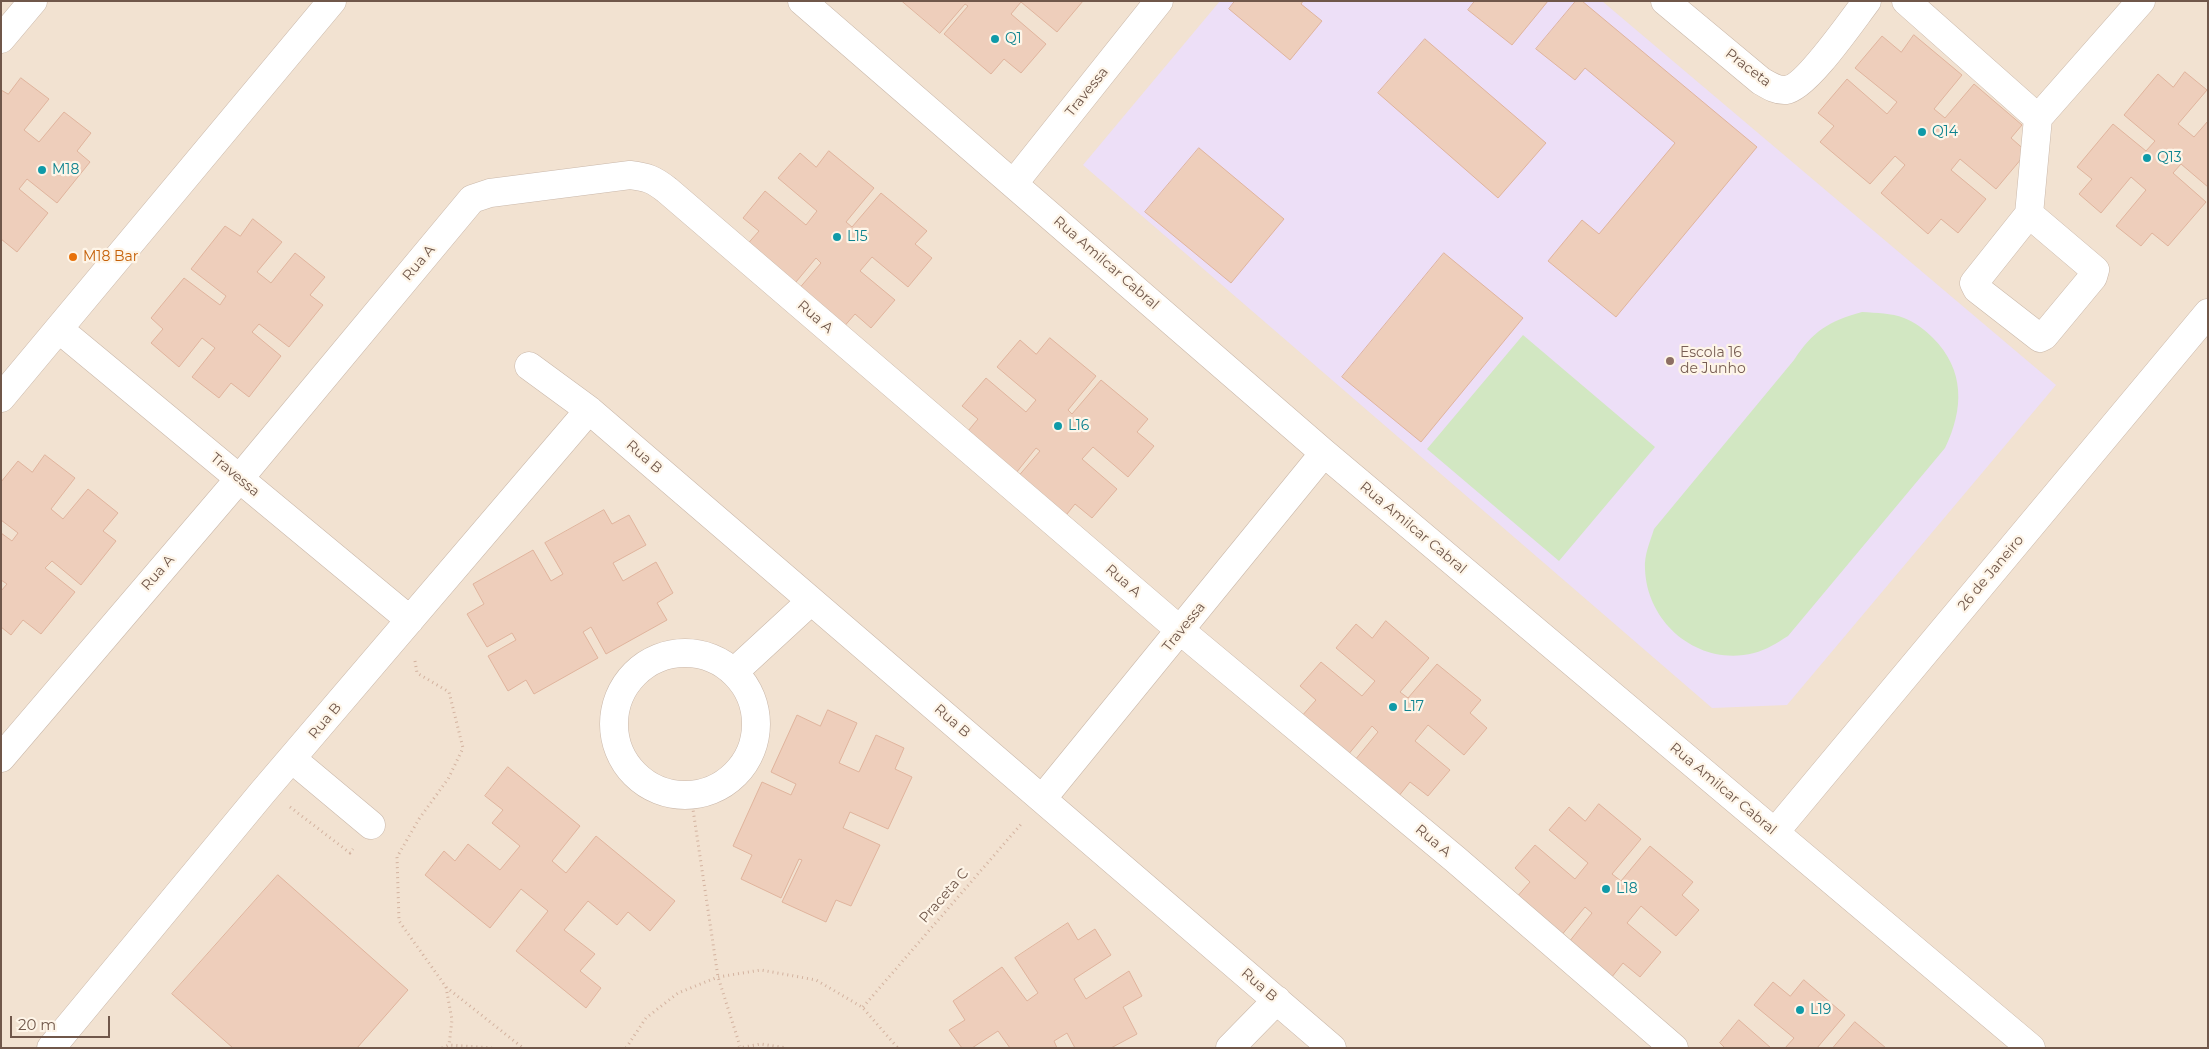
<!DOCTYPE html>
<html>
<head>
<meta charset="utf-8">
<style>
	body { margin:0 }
	#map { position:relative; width:2209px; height:1049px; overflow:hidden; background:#fbf0e2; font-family:Montserrat,sans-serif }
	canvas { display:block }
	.frame { position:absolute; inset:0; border:2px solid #70574a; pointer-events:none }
	.scale { position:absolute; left:10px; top:1016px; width:100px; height:22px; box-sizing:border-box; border:2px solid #70574a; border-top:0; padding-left:6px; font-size:15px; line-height:18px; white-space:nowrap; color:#70574a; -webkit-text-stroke:4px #fef5e8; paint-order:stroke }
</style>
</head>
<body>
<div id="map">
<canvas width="2209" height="1049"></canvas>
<div class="frame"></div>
<div class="scale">20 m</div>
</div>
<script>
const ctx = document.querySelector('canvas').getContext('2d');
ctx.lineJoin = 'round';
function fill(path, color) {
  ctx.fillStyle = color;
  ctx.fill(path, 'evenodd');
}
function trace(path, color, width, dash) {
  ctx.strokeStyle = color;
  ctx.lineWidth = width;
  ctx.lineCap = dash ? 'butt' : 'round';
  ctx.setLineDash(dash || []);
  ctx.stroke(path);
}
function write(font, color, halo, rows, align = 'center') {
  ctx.font = font + ' Montserrat,sans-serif';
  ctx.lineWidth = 4.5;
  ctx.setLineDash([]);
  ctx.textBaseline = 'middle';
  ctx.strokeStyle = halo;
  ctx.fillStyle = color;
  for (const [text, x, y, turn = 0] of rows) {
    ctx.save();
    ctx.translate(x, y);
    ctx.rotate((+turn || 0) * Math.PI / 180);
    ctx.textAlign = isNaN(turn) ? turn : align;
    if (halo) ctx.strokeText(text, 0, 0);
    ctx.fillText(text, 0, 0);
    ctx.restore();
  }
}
const residential = new Path2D(`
	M1 1H2208V1048H1Z`);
const education = new Path2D(`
	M1220 1H1602L2056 385 1787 705 1712 708 1083 165Z`);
const green = new Path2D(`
	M1862 312C1877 313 1891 313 1904 318 1915 322 1925 330 1933 338 1965 370 1964 409 1945 448L1788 636C1777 643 1766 650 1754 653 1699 667 1647 624 1645 569 1644 555 1650 542 1654 529L1794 360C1813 331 1829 321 1862 312Z
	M1523 335 1655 447 1559 561 1427 449Z`);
const building = new Path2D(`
	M902 1H1083L1057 32 1021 2 1011 14 1046 44 1021 73 1004 59 991 74 944 34 968 6 965 4 940 33Z
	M1235 1H1303L1301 4 1322 21 1290 60 1229 9Z
	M1475 1H1548L1512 45 1468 10Z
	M1576 1H1582L1757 147 1616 317 1548 261 1582 220 1599 234 1675 143 1585 68 1575 80 1536 49Z
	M1914 35 1962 75 1934 109 1945 118 1974 84 2022 125 2011 138 2027 152 1996 189 1960 159 1951 170 1986 199 1958 233 1941 219 1928 234 1881 193 1905 165 1895 156 1870 184 1820 142 1834 126 1818 113 1847 79 1887 114 1897 102 1855 68 1882 36 1901 52Z
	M1425 39 1546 143 1498 198 1378 93Z
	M2185 72 2207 90 2178 124 2194 137 2208 121V187L2181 164 2173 173 2206 202 2168 246 2152 233 2141 246 2116 226 2146 190 2131 177 2101 213 2079 194 2092 179 2077 167 2113 124 2146 151 2155 141 2124 115 2158 74 2173 87Z
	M21 78 49 99 24 130 39 142 64 112 91 133 77 151 90 162 57 203 27 179 19 189 48 213 17 252 1 239V90L8 94Z
	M1199 148 1284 219 1231 283 1145 212Z
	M829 151 874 188 846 222 852 227 881 193 927 231 915 244 932 258 908 287 872 257 860 271 895 300 871 328 855 314 842 329 797 291 821 263 816 258 791 288 744 248 759 231 743 218 765 191 806 225 817 211 778 178 800 153 816 167Z
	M253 219 282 242 257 272 271 283 295 253 325 277 310 295 323 305 289 347 259 324 252 332 281 356 249 397 231 383 219 398 192 377 215 348 202 338 179 367 151 343 163 329 151 318 184 278 220 305 226 296 191 269 225 226 240 236Z
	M1444 253 1523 318 1421 442 1342 377Z
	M1050 338 1096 376 1068 410 1072 414 1101 380 1148 419 1137 432 1154 446 1128 477 1093 447 1082 459 1117 489 1092 518 1075 504 1063 519 1016 479 1040 451 1036 448 1012 478 963 437 978 419 962 406 986 378 1026 412 1036 400 997 367 1020 340 1036 354Z
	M45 455 75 478 51 509 63 519 88 489 118 513 103 531 116 541 81 585 52 561 45 568 75 592 41 634 23 620 11 635 1 627V591L7 584 1 580V533L12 541 18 533 1 520V482L18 461 32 472Z
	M604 510 612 524 629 515 646 545 613 563 623 581 656 562 673 593 657 603 667 620 606 654 591 627 583 632 598 658 534 694 526 680 508 691 488 656 516 640 512 633 487 647 467 614 484 604 473 584 533 550 551 581 563 574 545 543Z
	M1386 621 1429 658 1400 692 1408 698 1437 664 1481 700 1470 713 1487 728 1464 755 1428 725 1415 741 1450 770 1428 796 1410 782 1398 797 1355 760 1378 732 1372 726 1347 756 1301 717 1316 700 1300 686 1321 662 1362 696 1375 681 1336 648 1356 624 1372 638Z
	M828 710 857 723 839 763 859 772 876 735 904 748 895 769 912 777 888 829 850 812 843 828 880 845 851 906 836 900 826 922 782 902 802 860 799 859 781 898 741 879 752 855 733 846 762 782 791 795 796 784 771 772 797 715 820 726Z
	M508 767 580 826 552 861 566 873 596 836 675 901 650 931 628 912 617 925 588 901 564 930 595 954 580 971 601 988 586 1008 516 951 548 911 521 889 490 928 425 875 444 851 455 861 468 844 500 870 520 846 492 823 503 810 485 796Z
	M1599 804 1641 839 1612 874 1621 881 1650 846 1693 882 1682 895 1699 910 1676 936 1641 906 1627 923 1661 952 1640 977 1623 963 1611 978 1569 942 1592 913 1585 907 1560 937 1515 899 1530 882 1515 868 1535 845 1575 879 1588 863 1549 830 1569 807 1585 821Z
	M278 875 408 990 357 1048H233L172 994Z
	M1068 923 1078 940 1095 929 1111 955 1074 979 1086 999 1129 971 1142 996 1123 1007 1137 1034 1111 1048H1075L1067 1033 1054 1041 1057 1048H1010L998 1031 972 1048H962L949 1030 965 1020 953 1001 1002 967 1027 1001 1038 993 1015 958Z
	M1804 980 1845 1015 1817 1048H1785L1794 1038 1754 1005 1773 982 1790 996Z
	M1739 1020 1771 1048H1725L1720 1043Z
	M1855 1022 1886 1048H1833Z`);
const path = new Path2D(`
	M415 661 417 673 449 692 463 748 448 779 419 819 397 857 399 921 446 987 523 1048
	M691 796 718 977 740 1046
	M290 807 350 853 353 849
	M446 987 452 1020 449 1045
	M863 1007 1022 823
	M442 1048 449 1045 492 1048
	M626 1048 646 1018 678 993 718 977 761 970 816 980 862 1007 898 1048
	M738 1048 761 1044 787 1048`);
const street = new Path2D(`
	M802 1 1324 453 2031 1048
	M1665 1 1761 81C1768 85 1777 91 1786 90 1806 88 1853 19 1867 1
	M1906 1 2038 118
	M1 39 33 1
	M1014 183 1159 1
	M2029 214 2095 270 2093 277 2044 336 2040 338 1977 289 1974 283Z
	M2029 214 2038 118 2141 1
	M60 330 410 620
	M529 366 589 410 1332 1048
	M1 398 332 1
	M614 724a71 71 0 1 1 142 0a71 71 0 1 1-142 0Z
	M734 672 811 601
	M1 758 239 479 472 199 490 193 630 175C647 177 653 179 667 190L1181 631 1455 859 1674 1048
	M292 759 371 825
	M1042 799 1324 453
	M1775 832 2208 313
	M51 1048 262 793 589 410
	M1230 1048 1277 1000`);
const markers = [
	[995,39,5,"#0f9aa8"],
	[1922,132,5,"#0f9aa8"],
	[2147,158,5,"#0f9aa8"],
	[42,170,5,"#0f9aa8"],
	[837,237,5,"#0f9aa8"],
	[73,257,5,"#e8710a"],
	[1670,361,5,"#8d6e63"],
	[1058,426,5,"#0f9aa8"],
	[1393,707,5,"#0f9aa8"],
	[1606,889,5,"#0f9aa8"],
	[1800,1010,5,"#0f9aa8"]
];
const cultureNames = [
	["Q1",1005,39],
	["Q14",1932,132],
	["Q13",2157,158],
	["M18",52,170],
	["L15",847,237],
	["L16",1068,426],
	["L17",1403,707],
	["L18",1616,889],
	["L19",1810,1010]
];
const streetNames = [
	["Praceta",1748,68,37],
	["Travessa",1087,92,-51],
	["Rua A",419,263,-50],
	["Rua Amilcar Cabral",1106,263,41],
	["Rua A",815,317,41],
	["Rua B",644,457,41],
	["Travessa",235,475,40],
	["Rua Amilcar Cabral",1413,528,40],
	["Rua A",158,573,-49],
	["26 de Janeiro",1991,573,-50],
	["Rua A",1123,581,41],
	["Travessa",1184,627,-51],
	["Rua B",325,721,-50],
	["Rua B",952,721,41],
	["Rua Amilcar Cabral",1723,789,40],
	["Rua A",1433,841,40],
	["Praceta C",944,896,-49],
	["Rua B",1259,985,41]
];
const foodNames = [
	["M18 Bar",83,257]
];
const educationNames = [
	["Escola 16",1680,353],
	["de Junho",1680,369]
];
fill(residential, '#f2e2d1');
fill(education, '#eddff7');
fill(green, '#d2e7c2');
fill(building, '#eecebb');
trace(building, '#e0b49d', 1);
trace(street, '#cab8aa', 29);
trace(path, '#d3b29f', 3, [1, 4]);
trace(street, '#fff', 28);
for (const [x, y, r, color] of markers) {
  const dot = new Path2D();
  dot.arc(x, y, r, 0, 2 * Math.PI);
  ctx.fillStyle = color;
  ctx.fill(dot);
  trace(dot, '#fef5e8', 2);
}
write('14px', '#0d838f', '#fef5e8', cultureNames, 'left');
write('14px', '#70574a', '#fef5e8', streetNames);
write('14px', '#c56008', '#fef5e8', foodNames, 'left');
write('14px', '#785e54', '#fef5e8', educationNames, 'left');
</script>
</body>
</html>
